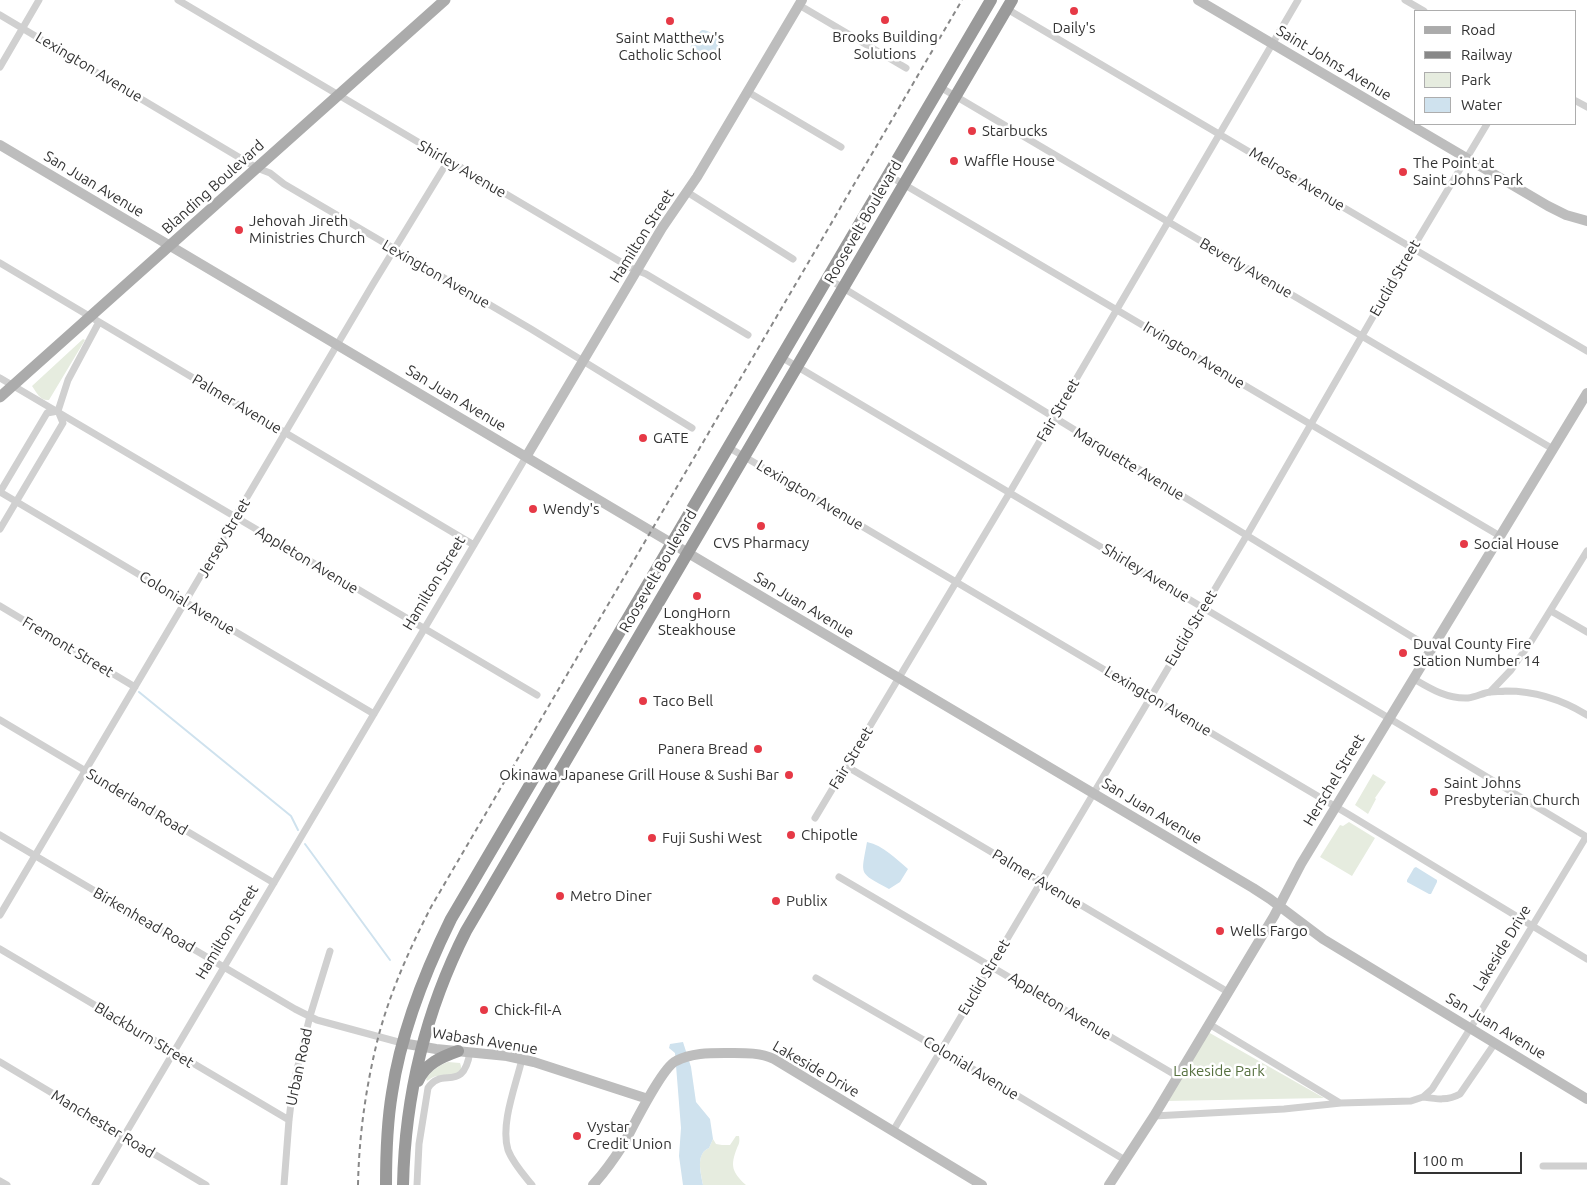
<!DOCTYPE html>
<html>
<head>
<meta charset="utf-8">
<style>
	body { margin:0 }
	#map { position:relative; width:1587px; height:1185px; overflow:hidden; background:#fff; font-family:Ubuntu,sans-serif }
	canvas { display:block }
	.legend { position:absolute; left:1414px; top:10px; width:162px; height:115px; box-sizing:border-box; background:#fff; border:1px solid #adadad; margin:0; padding:6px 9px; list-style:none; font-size:15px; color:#333 }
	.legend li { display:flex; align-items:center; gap:10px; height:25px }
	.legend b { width:25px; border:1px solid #adadad }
	.scale { position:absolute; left:1414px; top:1152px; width:108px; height:22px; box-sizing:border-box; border:2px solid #333; border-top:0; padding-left:6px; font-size:15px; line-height:18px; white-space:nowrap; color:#333; -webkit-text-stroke:4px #fff; paint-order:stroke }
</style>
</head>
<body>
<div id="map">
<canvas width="1587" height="1185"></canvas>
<ul class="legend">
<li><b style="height:6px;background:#ababab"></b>Road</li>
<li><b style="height:6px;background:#888"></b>Railway</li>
<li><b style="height:14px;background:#e6ecdf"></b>Park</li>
<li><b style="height:14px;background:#cfe2ee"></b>Water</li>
</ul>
<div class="scale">100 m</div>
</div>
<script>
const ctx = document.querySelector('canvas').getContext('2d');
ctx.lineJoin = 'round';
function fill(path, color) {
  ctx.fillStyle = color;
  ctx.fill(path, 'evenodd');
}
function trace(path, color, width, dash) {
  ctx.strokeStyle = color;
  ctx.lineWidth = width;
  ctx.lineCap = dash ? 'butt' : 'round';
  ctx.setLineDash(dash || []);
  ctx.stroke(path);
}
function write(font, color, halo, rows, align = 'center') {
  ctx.font = font + ' Ubuntu,sans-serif';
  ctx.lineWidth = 5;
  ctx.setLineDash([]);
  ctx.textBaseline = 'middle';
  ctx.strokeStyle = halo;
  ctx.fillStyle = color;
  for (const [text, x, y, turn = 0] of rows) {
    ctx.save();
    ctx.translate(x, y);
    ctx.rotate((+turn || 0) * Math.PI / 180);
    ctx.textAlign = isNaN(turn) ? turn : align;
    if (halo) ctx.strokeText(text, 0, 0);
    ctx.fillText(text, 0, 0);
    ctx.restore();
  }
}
const green = new Path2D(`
	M83 339 85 340 49 400C40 401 37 393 32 386Z
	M1373 774 1386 782 1375 798 1376 799 1368 814 1355 805Z
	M1349 822 1375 838 1352 876 1320 857 1340 825 1343 826Z
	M1208 1032 1324 1098 1166 1101Z
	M448 1062 460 1063C466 1078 446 1074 438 1076 434 1076 430 1079 427 1081L426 1079C432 1070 438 1066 448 1062Z
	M736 1136H739C740 1142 739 1144 737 1148 730 1166 732 1172 746 1185H703C701 1172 695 1154 709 1148L713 1139 716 1144 722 1145H730Z`);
const water = new Path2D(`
	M702 30C709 30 717 36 719 42 710 83 672 52 702 30Z
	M867 842C884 846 895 858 908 869L900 882 889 889C858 872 861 876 867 842Z
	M1416 867 1437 880V882L1431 894H1429L1407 882V880L1414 868Z
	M683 1042 691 1067 696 1102 710 1119 713 1139 709 1148C695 1154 701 1173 703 1185H683L679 1156 681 1128 675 1053 669 1048 670 1044Z`);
const stream = new Path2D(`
	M139 692 291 816 298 830
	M305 844 390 960`);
const street = new Path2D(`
	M178 0 631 268 646 274 748 335
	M1405 0 1424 11
	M799 5 906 68
	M1007 9 1587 351
	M0 15 257 168 270 173 284 184 531 329 692 428
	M0 67 39 0
	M940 87 1553 449
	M748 92 841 147
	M1576 101 1587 107
	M888 175 1500 536
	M687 192 793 259
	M0 263 474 545
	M827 278 1432 649
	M781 357 1382 714 1587 837
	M0 378C179 484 358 590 537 695
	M728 447 1348 814 1587 959
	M0 492 374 714
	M0 492 47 413 58 411
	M0 529 63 423 58 411 68 380 99 322
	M0 606 135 687
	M1551 611 1587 632
	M1414 679C1431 689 1447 699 1468 698 1476 697 1483 693 1490 692 1495 691 1501 692 1506 691 1536 691 1561 699 1587 715
	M1490 692 1511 670 1532 640 1587 551
	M0 720 274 883
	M846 766 1228 992
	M815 818 1010 492 1298 0
	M0 835 295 1009 317 1020 402 1043
	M839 877 1177 1076
	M0 915 373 284 448 161
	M0 949 289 1120
	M816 978 941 1050 1125 1160
	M1209 1024 1340 1103
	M522 1059C516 1085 500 1124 508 1150 513 1163 523 1174 532 1185
	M0 1062 206 1185
	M1423 1097C1436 1099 1448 1101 1460 1094L1495 1043
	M1154 1116 1284 1109 1341 1103 1411 1101 1423 1097 1432 1089 1475 1021 1586 837
	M893 1131 1247 535 1408 256 1487 124
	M1543 1166H1587
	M0 1181 7 1185
	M95 1185 526 457
	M284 1185 289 1120 293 1086 310 1016 330 951
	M417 1185 419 1144 428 1088C442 1066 463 1094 470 1052`);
const secondary = new Path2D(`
	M1198 0 1548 206 1566 215 1587 221
	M0 145 1253 888 1270 899 1323 939 1587 1099
	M526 457 662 228 697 177 802 0
	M402 1043 436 1049 507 1056 534 1062 648 1099
	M593 1185C604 1173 614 1159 623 1145 632 1129 662 1067 676 1061 691 1053 709 1053 725 1053 742 1053 759 1052 774 1059L982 1185
	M1109 1185 1154 1116 1274 916 1301 864 1587 393`);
const primary = new Path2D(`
	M0 397 445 0`);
const highway = new Path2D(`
	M418 1081C425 1064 441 1057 458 1051
	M386 1185C386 1154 387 1123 392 1093 401 1032 424 974 451 919L991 0
	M403 1185C405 1096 426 1010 466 931L1012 0`);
const rail = new Path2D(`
	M358 1185C359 1135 366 1086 378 1038 390 992 410 948 431 907L962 0`);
const markers = [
	[1074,11,5,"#e63946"],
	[885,20,5,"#e63946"],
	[670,21,5,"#e63946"],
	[972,131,5,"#e63946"],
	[954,161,5,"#e63946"],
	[1403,172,5,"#e63946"],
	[239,230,5,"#e63946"],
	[643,438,5,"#e63946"],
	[533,509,5,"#e63946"],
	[761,526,5,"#e63946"],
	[1464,544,5,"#e63946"],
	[697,596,5,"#e63946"],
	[1403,653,5,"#e63946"],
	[643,701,5,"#e63946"],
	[758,749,5,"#e63946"],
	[789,775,5,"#e63946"],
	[1434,792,5,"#e63946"],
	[791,835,5,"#e63946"],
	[652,838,5,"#e63946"],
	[560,896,5,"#e63946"],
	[776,901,5,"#e63946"],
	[1220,931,5,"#e63946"],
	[484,1010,5,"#e63946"],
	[577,1136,5,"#e63946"]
];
const poiNames = [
	["Daily's",1074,28,"center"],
	["Brooks Building",885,37,"center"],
	["Solutions",885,54,"center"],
	["Saint Matthew's",670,38,"center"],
	["Catholic School",670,55,"center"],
	["Starbucks",982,131],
	["Waffle House",964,161],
	["The Point at",1413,163],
	["Saint Johns Park",1413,180],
	["Jehovah Jireth",249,221],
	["Ministries Church",249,238],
	["GATE",653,438],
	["Wendy's",543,509],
	["CVS Pharmacy",761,543,"center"],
	["Social House",1474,544],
	["LongHorn",697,613,"center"],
	["Steakhouse",697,630,"center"],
	["Duval County Fire",1413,644],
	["Station Number 14",1413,661],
	["Taco Bell",653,701],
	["Panera Bread",748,749,"right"],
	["Okinawa Japanese Grill House & Sushi Bar",779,775,"right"],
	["Saint Johns",1444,783],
	["Presbyterian Church",1444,800],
	["Chipotle",801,835],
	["Fuji Sushi West",662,838],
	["Metro Diner",570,896],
	["Publix",786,901],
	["Wells Fargo",1230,931],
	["Chick-fil-A",494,1010],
	["Vystar",587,1127],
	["Credit Union",587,1144]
];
const streetNames = [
	["Saint Johns Avenue",1334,63,31],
	["Lexington Avenue",89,67,31],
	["Shirley Avenue",462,169,30],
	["Melrose Avenue",1297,179,31],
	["San Juan Avenue",94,184,31],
	["Blanding Boulevard",213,187,-42],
	["Roosevelt Boulevard",863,222,-60],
	["Hamilton Street",642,236,-58],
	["Beverly Avenue",1246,268,30],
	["Lexington Avenue",436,274,30],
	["Euclid Street",1395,278,-60],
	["Irvington Avenue",1194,355,31],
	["San Juan Avenue",456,398,31],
	["Palmer Avenue",237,404,31],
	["Fair Street",1058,410,-60],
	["Marquette Avenue",1129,464,31],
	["Lexington Avenue",810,495,31],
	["Jersey Street",224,538,-60],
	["Appleton Avenue",307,560,31],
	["Roosevelt Boulevard",658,571,-60],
	["Shirley Avenue",1146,573,31],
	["Hamilton Street",434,583,-59],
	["Colonial Avenue",187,603,31],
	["San Juan Avenue",804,605,31],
	["Euclid Street",1191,628,-59],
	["Fremont Street",68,647,31],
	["Lexington Avenue",1158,701,31],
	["Fair Street",851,758,-59],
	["Herschel Street",1334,780,-59],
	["Sunderland Road",137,802,31],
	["San Juan Avenue",1152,811,31],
	["Palmer Avenue",1037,879,31],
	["Birkenhead Road",144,920,30],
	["Hamilton Street",227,932,-59],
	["Lakeside Drive",1502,948,-59],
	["Euclid Street",984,977,-59],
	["Appleton Avenue",1060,1006,31],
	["San Juan Avenue",1496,1026,31],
	["Blackburn Street",144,1035,31],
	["Wabash Avenue",485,1041,9],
	["Urban Road",299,1067,-78],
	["Colonial Avenue",971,1068,31],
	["Lakeside Drive",816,1069,30],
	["Manchester Road",103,1124,31]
];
const parkNames = [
	["Lakeside Park",1219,1071]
];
fill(green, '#e6ecdf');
fill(water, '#cfe2ee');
trace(stream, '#cfe2ee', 2);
trace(street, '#d0d0d0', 7);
trace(secondary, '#bdbdbd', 10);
trace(primary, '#ababab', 11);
trace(highway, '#9a9a9a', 12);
trace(rail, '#888', 2, [5, 4]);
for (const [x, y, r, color] of markers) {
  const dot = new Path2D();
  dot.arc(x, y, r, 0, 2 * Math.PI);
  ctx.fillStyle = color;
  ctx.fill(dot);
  trace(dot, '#fff', 2);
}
write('15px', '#333', '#fff', poiNames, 'left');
write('15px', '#333', '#fff', streetNames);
write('15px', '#56703f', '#fff', parkNames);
</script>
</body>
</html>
